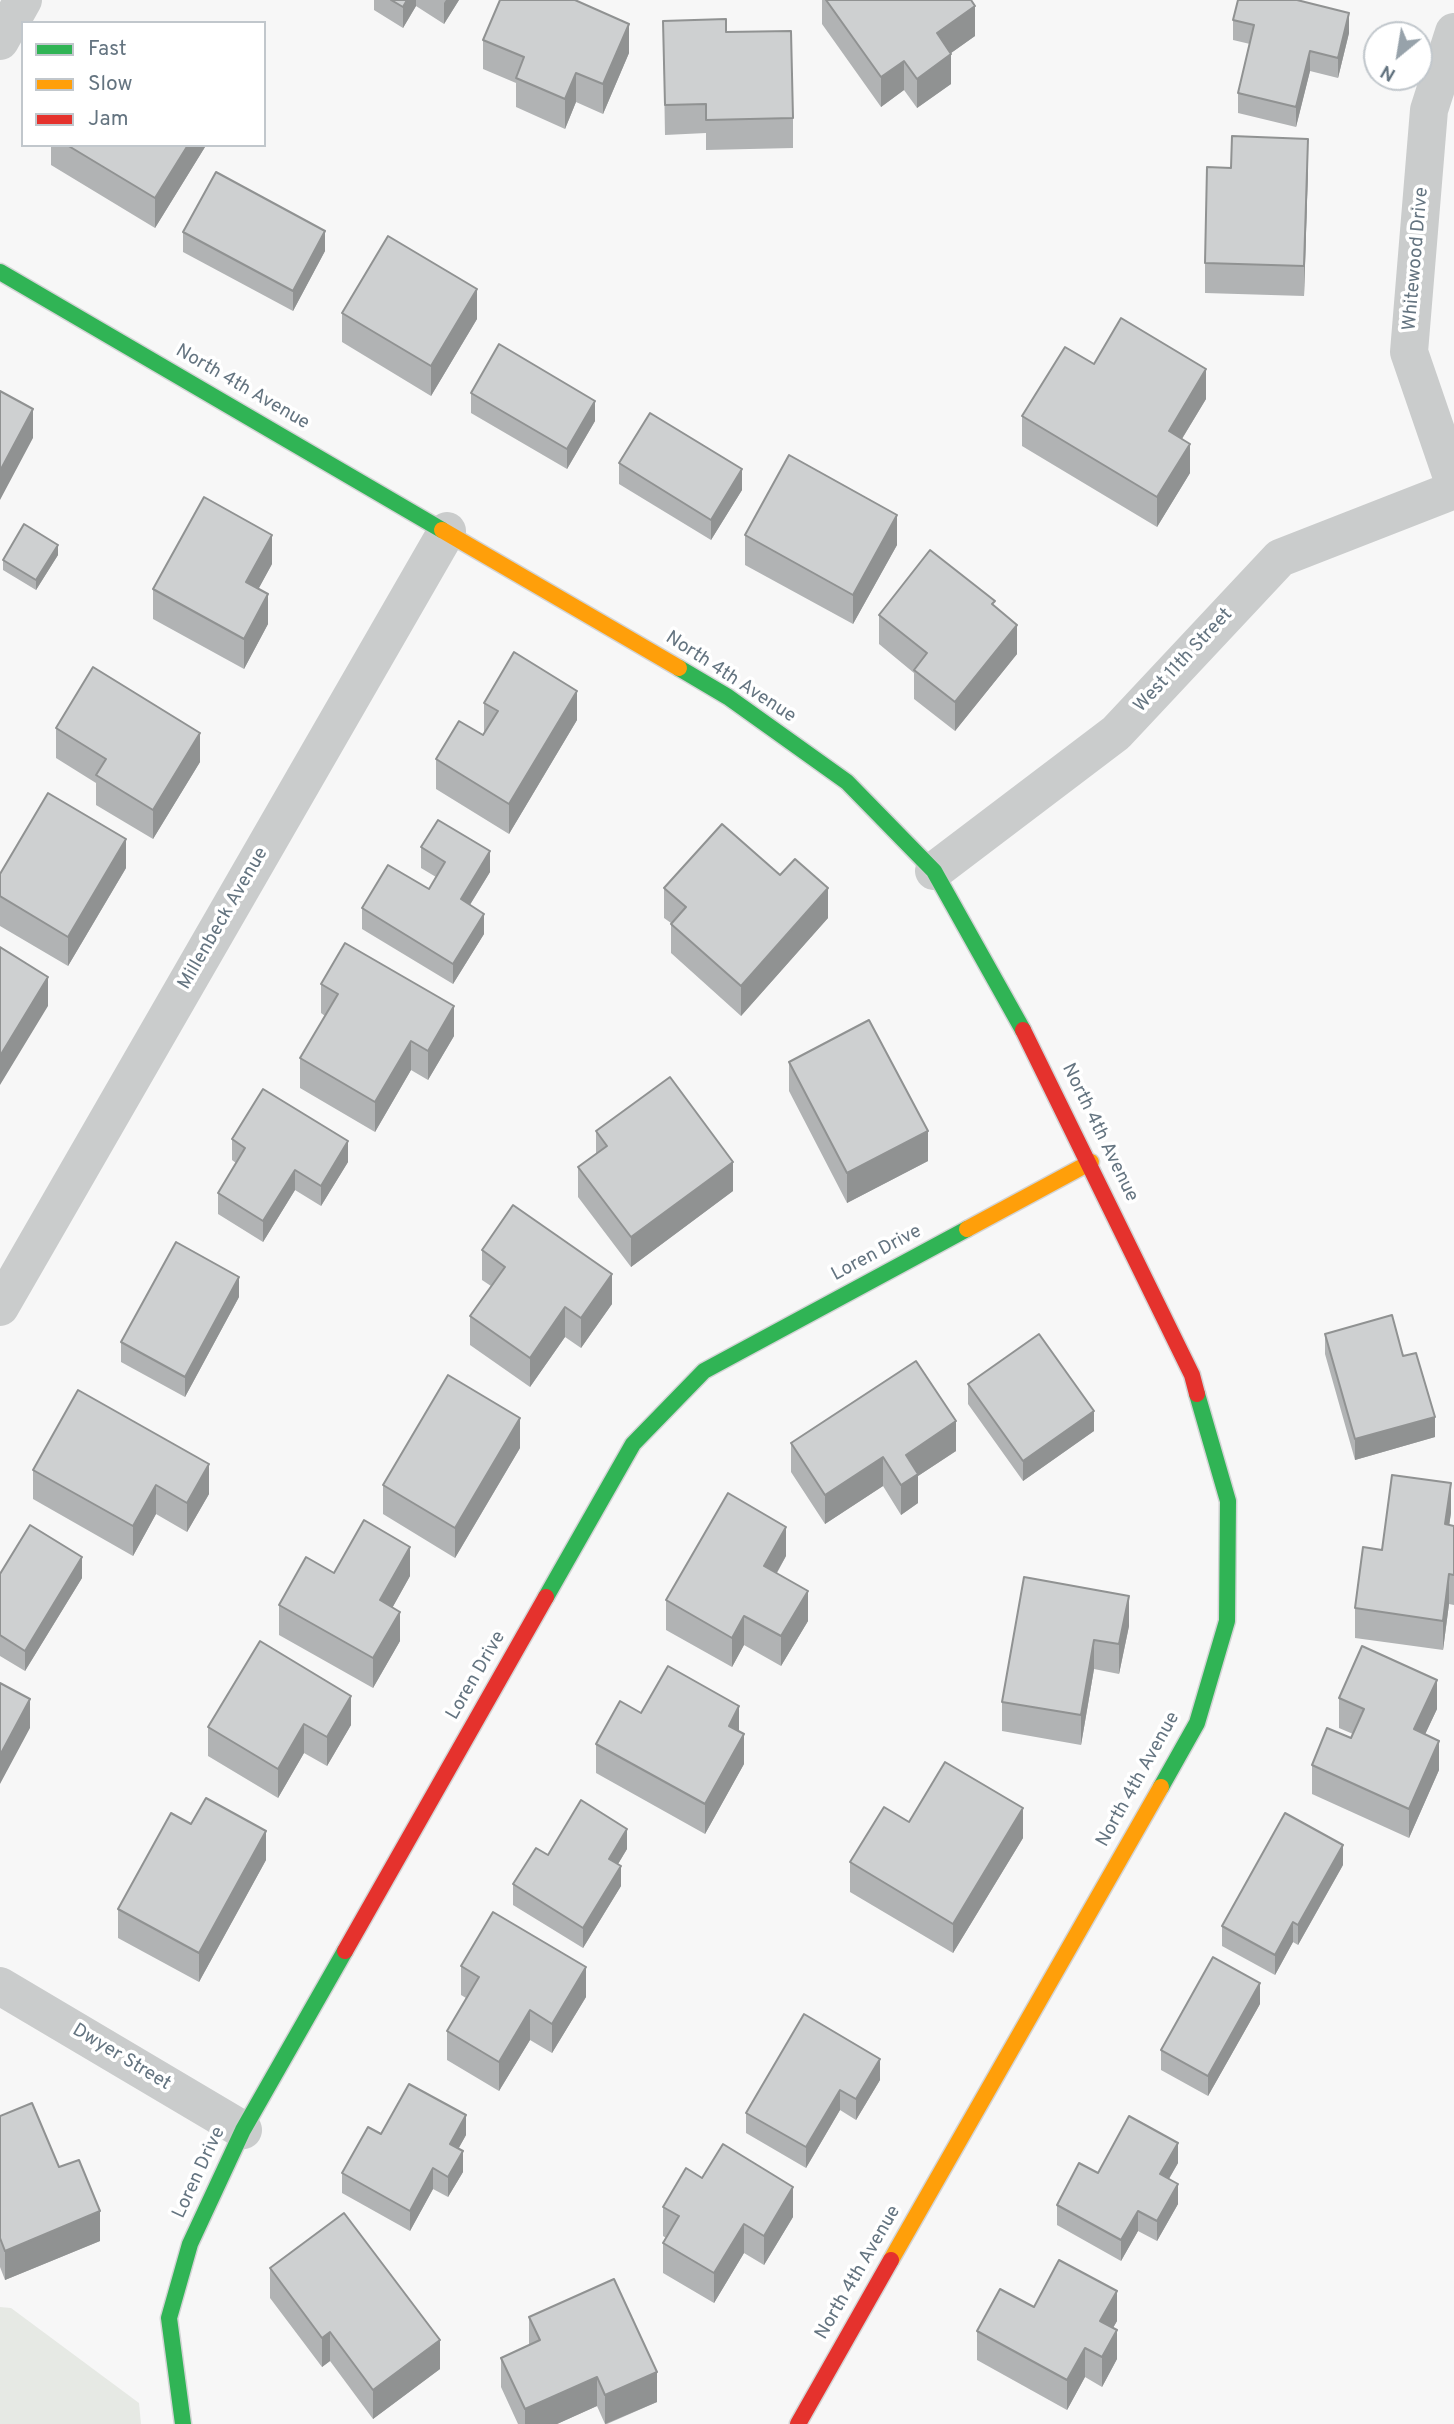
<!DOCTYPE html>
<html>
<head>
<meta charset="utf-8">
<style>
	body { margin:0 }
	#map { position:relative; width:1454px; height:2424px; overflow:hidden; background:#f7f7f7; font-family:Overpass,sans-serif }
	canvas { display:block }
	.legend { position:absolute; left:21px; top:21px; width:245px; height:126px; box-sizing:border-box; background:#fff; border:2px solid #c1c7cc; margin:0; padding:9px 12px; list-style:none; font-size:21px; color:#647480 }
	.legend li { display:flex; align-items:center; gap:14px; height:35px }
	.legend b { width:35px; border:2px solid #c1c7cc }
	.north { position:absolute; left:1363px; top:21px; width:70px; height:70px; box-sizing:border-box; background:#fff; border:2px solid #c1c7cc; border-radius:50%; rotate:210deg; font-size:19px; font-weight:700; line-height:28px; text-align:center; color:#647480 }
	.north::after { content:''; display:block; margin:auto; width:24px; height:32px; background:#97a2aa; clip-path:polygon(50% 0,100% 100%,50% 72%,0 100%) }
</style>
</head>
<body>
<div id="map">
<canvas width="1454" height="2424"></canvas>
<ul class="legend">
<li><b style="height:9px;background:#30b455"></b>Fast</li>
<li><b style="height:9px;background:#ff9f0a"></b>Slow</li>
<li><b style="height:9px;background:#e5322d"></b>Jam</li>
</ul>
<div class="north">N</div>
</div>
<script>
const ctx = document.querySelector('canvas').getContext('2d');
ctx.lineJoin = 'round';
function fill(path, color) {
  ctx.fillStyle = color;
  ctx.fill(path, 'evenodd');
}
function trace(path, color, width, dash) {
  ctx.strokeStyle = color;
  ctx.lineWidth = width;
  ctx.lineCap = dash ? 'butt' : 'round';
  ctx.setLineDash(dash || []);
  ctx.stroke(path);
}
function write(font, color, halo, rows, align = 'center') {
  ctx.font = font + ' Overpass,sans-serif';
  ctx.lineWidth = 7;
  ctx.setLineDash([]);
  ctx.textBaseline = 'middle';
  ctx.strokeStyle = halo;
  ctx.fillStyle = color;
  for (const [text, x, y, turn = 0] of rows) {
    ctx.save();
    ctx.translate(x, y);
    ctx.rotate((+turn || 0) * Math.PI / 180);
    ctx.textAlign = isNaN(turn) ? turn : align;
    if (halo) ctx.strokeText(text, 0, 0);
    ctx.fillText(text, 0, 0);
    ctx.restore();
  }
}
const green = new Path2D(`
	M0 2307 11 2308 139 2403 141 2424H0Z`);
const street = new Path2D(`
	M1454 32 1429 110 1409 352 1454 483
	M0 41 23 0
	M934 871 1116 733 1280 558 1454 490
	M0 1307 447 531
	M0 1986 243 2130`);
const fast = new Path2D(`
	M0 272 442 530
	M679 668 728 697 847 782 934 871 1023 1030
	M546 1597 633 1444 704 1371 967 1229
	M1161 1787 1197 1723 1227 1621 1228 1501 1197 1394
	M183 2424 169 2318 190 2244 243 2130 345 1951`);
const slow = new Path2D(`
	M442 530 679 668
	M967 1229 1091 1162
	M891 2260 1161 1787`);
const jam = new Path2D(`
	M1023 1030 1192 1375 1197 1394
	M345 1951 546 1597
	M798 2424 891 2260`);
const wall = new Path2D(`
	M374 0H459L444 24 416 6 403 28 374 10Z
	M822 0H971L975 36 951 53V84L917 108 904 90 881 107 822 24Z
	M1233 20 1349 33 1338 78 1310 71 1296 127 1238 113V93L1250 44 1233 40Z
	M663 21 726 32 793 118V148L706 150V133L665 135Z
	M483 40 629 53 603 114 576 102 565 129 516 107V83L483 69Z
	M51 145H205V147L155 228 51 165Z
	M1231 168H1308L1304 296 1205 293V263Z
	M183 232 325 251 293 311 183 252Z
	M342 313 477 319 431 396 342 342Z
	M1094 364 1206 399 1182 439 1190 473 1157 527 1022 446V416Z
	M471 393 595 421 567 469 471 413Z
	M619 463 742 490 711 540 619 484Z
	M745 535 897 545 853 624 745 565Z
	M58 555 36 590 3 570V560Z
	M272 564 258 589 268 624 244 669 153 619V589Z
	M995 606 1017 654 955 731 914 699V673L879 644V615Z
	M484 703 577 720 509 834 436 789V759L483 735 484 733Z
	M56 728 200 762 153 839 96 805V783L56 758Z
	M421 847 490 872 470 905 484 934 453 984 362 929V908L429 889 436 877 421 868Z
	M126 868 68 966 0 926V874Z
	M664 888 828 918 741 1016 671 953V923L664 918Z
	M321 984 454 1036 428 1080 411 1070 375 1132 300 1088V1058L325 1016 321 1013Z
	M789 1062 928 1161 847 1203 789 1091Z
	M596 1131 733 1191 631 1267 578 1197V1167L596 1154Z
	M232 1139 348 1162 321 1206 295 1190 263 1242 218 1214V1193L236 1163 232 1160Z
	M482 1250 612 1304 581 1348 565 1337 530 1387 470 1345V1316L491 1286 482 1280Z
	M239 1297 185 1397 121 1362V1342Z
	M1325 1334 1403 1356 1435 1437 1355 1460 1325 1354Z
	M968 1384 1094 1431 1023 1481 968 1404Z
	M78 1390 209 1494 187 1532 156 1514 133 1556 33 1499V1470Z
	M791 1443 956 1451 918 1476V1503L901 1515 883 1486 825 1524 791 1472Z
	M520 1448 455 1558 383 1514V1485Z
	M1451 1513 1449 1525 1454 1526V1605L1449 1604 1443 1650 1355 1638V1608L1382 1550Z
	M786 1556 777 1573 808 1621 781 1666 744 1645 732 1667 666 1630V1600Z
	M334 1573 410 1576 392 1608 400 1641 373 1688 279 1635V1605Z
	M0 1574 82 1578 25 1671 0 1656Z
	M1024 1577 1129 1626 1119 1674 1094 1669 1081 1745 1002 1731V1702Z
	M260 1641 351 1725 327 1766 304 1753 278 1798 208 1756V1727Z
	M1339 1698 1437 1709 1425 1734 1439 1770 1409 1838 1312 1794V1765L1351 1738 1353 1734 1339 1728Z
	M641 1713 744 1764 705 1834 596 1773V1744Z
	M909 1822 1023 1838 953 1953 850 1892V1862Z
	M191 1824 266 1860 199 1982 118 1938V1909Z
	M627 1849 618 1864 621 1886 583 1948 513 1905V1884L548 1855Z
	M1343 1865 1298 1945 1293 1942 1275 1975 1222 1946V1926Z
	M461 1966 586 1997 552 2053 530 2040 499 2091 447 2060V2031L466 1998 461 1995Z
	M1260 2004 1208 2096 1161 2070V2050Z
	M880 2080 856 2120 840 2110 806 2168 746 2133V2113Z
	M0 2116 59 2167 100 2241 5 2280 0 2267Z
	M381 2134 466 2135 458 2149 463 2172 448 2197 433 2189 410 2231 342 2193V2173Z
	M1178 2163 1169 2179 1178 2204 1157 2241 1138 2231 1121 2261 1057 2225V2205L1098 2173Z
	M702 2178 793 2217 764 2265 744 2253 714 2303 663 2273V2243L666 2238 663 2236V2207Z
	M270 2268 440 2369 373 2419 330 2361 322 2367 270 2298Z
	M1034 2307 1117 2321 1113 2328 1117 2359 1102 2387 1085 2377 1067 2410 977 2360V2331Z
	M529 2317 657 2402 607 2424H605L597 2406 557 2424H518L501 2387V2358L529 2345Z`);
const shadedWall = new Path2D(`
	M407 0H416V6L403 28V7Z
	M446 0H459L444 24V3Z
	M975 6V36L937 63V33Z
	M1349 13V33L1338 78V58Z
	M629 24V53L603 114V84Z
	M1310 51V71L1296 127V107Z
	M951 54V84L917 108V79Z
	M904 61V90L881 107V77Z
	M576 73V102L565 129V99Z
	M1308 139V168L1304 296V266Z
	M188 145H205V147L155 228V198Z
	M325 231V251L293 311V291Z
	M477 289V319L431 396V366Z
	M1206 369V399L1169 460V431Z
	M595 401V421L567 469V449Z
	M33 409V438L0 500V471Z
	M1190 444V473L1157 527V497Z
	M742 469V490L711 540V520Z
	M897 515V545L853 624V595Z
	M272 535V564L246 612V582Z
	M58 545V555L36 590V580Z
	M268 594V624L244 669V639Z
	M1017 625V654L955 731V702Z
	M577 691V720L509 834V804Z
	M200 733V762L153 839V810Z
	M126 839V868L68 966V937Z
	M490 851V872L461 919V899Z
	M828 888V918L741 1016V986Z
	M484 914V934L453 984V964Z
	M48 977V1006L0 1085V1056Z
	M454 1006V1036L428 1080V1051Z
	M411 1041V1070L375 1132V1102Z
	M928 1131V1161L847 1203V1173Z
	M348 1141V1162L321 1206V1186Z
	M733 1162V1191L631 1267V1237Z
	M295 1170V1190L263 1242V1221Z
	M612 1274V1304L581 1348V1318Z
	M239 1277V1297L185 1397V1377Z
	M565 1307V1337L530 1387V1358Z
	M1094 1411V1431L1023 1481V1461Z
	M1435 1417V1437L1355 1460V1439Z
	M520 1418V1448L455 1558V1528Z
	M956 1421V1451L918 1476V1503L901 1515V1485L906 1455Z
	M883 1457V1486L825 1524V1495Z
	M209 1464V1494L187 1532V1503Z
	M1451 1483V1513L1445 1554V1524Z
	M156 1485V1514L133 1556V1526Z
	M786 1527V1556L764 1595V1566Z
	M410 1547V1576L380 1630V1600Z
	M82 1557V1578L25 1671V1651Z
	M1449 1574V1604L1443 1650V1621Z
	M808 1591V1621L781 1666V1636Z
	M1129 1596V1626L1119 1674V1644Z
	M400 1612V1641L373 1688V1658Z
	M744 1616V1645L732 1667V1638Z
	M1094 1640V1669L1081 1745V1715Z
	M1437 1680V1709L1414 1758V1729Z
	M351 1696V1725L327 1766V1737Z
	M30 1699V1728L0 1784V1755Z
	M739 1706V1736L729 1726Z
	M304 1724V1753L278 1798V1769Z
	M744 1734V1764L705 1834V1804Z
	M1439 1741V1770L1409 1838V1809Z
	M1023 1808V1838L953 1953V1924Z
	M627 1829V1849L609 1879V1859Z
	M266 1831V1860L199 1982V1953Z
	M1343 1845V1865L1298 1945V1925Z
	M621 1866V1886L583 1948V1928Z
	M1293 1922V1942L1275 1975V1955Z
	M586 1967V1997L552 2053V2024Z
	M1260 1983V2004L1208 2096V2076Z
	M530 2010V2040L499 2091V2062Z
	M880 2059V2080L856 2120V2099Z
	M840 2090V2110L806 2168V2147Z
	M466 2115V2135L450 2164V2144Z
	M1178 2143V2163L1160 2194V2174Z
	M463 2151V2172L448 2197V2177Z
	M433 2168V2189L410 2231V2211Z
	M1178 2184V2204L1157 2241V2221Z
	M793 2187V2217L764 2265V2236Z
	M100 2211V2241L5 2280V2251Z
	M1138 2211V2231L1121 2261V2240Z
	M744 2224V2253L714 2303V2273Z
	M1117 2291V2321L1100 2350V2321Z
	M1117 2330V2359L1102 2387V2357Z
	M330 2332V2361L322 2367V2338Z
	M440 2340V2369L373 2419V2390Z
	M1085 2348V2377L1067 2410V2380Z
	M657 2372V2402L605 2424V2395Z
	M597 2377V2406L557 2424H525V2409Z`);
const building = new Path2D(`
	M391 0H407L403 7Z
	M500 0H575L629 24 603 84 576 73 565 99 516 78 524 57 483 40Z
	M826 0H971L975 6 937 33 951 54 917 79 904 61 881 77Z
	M1238 0H1297L1349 13 1338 58 1310 51 1296 107 1238 93 1254 25 1233 20Z
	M726 19V32L791 31 793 118 706 120V104L665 105 663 21Z
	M1232 136 1308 139 1304 266 1205 263 1207 167 1231 168Z
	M67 145H188L155 198Z
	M216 172 325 231 293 291 183 232Z
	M388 236 477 289 431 366 342 313Z
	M1121 318 1206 369 1169 431 1190 444 1157 497 1022 416 1065 347 1094 364Z
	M499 344 595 401 567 449 471 393Z
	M0 391 33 409 0 471Z
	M650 413 742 469 711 520 619 463Z
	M789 455 897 515 853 595 745 535Z
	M204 497 272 535 246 582 268 594 244 639 153 589Z
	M24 524 58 545 36 580 3 560Z
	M930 550 995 601 992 604 1017 625 955 702 914 670 927 653 879 615Z
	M514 652 577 691 509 804 436 759 459 721 483 735 498 711 484 703Z
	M93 667 200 733 153 810 96 775 106 759 56 728Z
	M48 793 126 839 68 937 0 896V874Z
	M438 820 490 851 461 899 484 914 453 964 362 908 388 865 429 889 445 862 421 847Z
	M722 824 780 875 795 859 828 888 741 986 671 924 686 907 664 888Z
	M345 943 454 1006 428 1051 411 1041 375 1102 300 1058 338 994 321 984Z
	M0 947 48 977 0 1056Z
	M869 1020 928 1131 847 1173 789 1062Z
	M670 1077 733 1162 631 1237 578 1167 607 1146 596 1131Z
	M263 1089 348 1141 321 1186 295 1170 263 1221 218 1193 245 1148 232 1139Z
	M513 1205 612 1274 581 1318 565 1307 530 1358 470 1316 505 1267 482 1250Z
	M176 1242 239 1277 185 1377 121 1342Z
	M1392 1315 1403 1356 1416 1353 1435 1417 1355 1439 1325 1334Z
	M1039 1334 1094 1411 1023 1461 968 1384Z
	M916 1361 956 1421 906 1455 918 1474 901 1485 883 1457 825 1495 791 1443Z
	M448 1375 520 1418 455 1528 383 1485Z
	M78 1390 209 1464 187 1503 156 1485 133 1526 33 1470Z
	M1392 1475 1451 1483 1445 1524 1454 1526V1575L1449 1574 1443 1621 1355 1608 1363 1547 1382 1550Z
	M728 1493 786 1527 764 1566 808 1591 781 1636 744 1616 732 1638 666 1600Z
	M364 1520 410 1547 380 1600 400 1612 373 1658 279 1605 306 1557 334 1573Z
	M30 1525 82 1557 25 1651 0 1635V1574Z
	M1024 1577 1129 1596 1119 1644 1094 1640 1081 1715 1002 1702Z
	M260 1641 351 1696 327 1737 304 1724 278 1769 208 1727Z
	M1362 1646 1437 1680 1414 1729 1439 1741 1409 1809 1312 1765 1327 1728 1351 1738 1364 1709 1339 1698Z
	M668 1666 739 1706 729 1726 744 1734 705 1804 596 1744 620 1701 641 1713Z
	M0 1683 30 1699 0 1755Z
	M945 1762 1023 1808 953 1924 850 1862 884 1807 909 1822Z
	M206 1798 266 1831 199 1953 118 1909 171 1813 191 1824Z
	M581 1800 627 1829 609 1859 621 1866 583 1928 513 1884 536 1848 548 1855Z
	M1285 1813 1343 1845 1298 1925 1293 1922 1275 1955 1222 1926Z
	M493 1912 586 1967 552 2024 530 2010 499 2062 447 2031 479 1977 461 1966Z
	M1213 1957 1260 1983 1208 2076 1161 2050Z
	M804 2014 880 2059 856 2099 840 2090 806 2147 746 2113Z
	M409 2084 466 2115 450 2144 463 2151 448 2177 433 2168 410 2211 342 2173 368 2127 381 2134Z
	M32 2103 59 2167 79 2160 100 2211 5 2251 0 2238V2116Z
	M1129 2116 1178 2143 1160 2174 1178 2184 1157 2221 1138 2211 1121 2240 1057 2205 1079 2163 1098 2173Z
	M723 2144 793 2187 764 2236 744 2224 714 2273 663 2243 679 2216 663 2207 686 2168 702 2178Z
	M344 2213 440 2340 373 2390 330 2332 322 2338 270 2268Z
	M1059 2260 1117 2291 1100 2321 1117 2330 1102 2357 1085 2348 1067 2380 977 2331 1000 2289 1034 2307Z
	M614 2279 657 2372 605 2395 597 2377 525 2409 501 2358 540 2340 529 2317Z`);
const streetNames = [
	["Whitewood Drive",1417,259,-85],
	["North 4th Avenue",242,388,30],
	["West 11th Street",1184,661,-47],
	["North 4th Avenue",730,678,33],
	["Millenbeck Avenue",224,919,-60],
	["North 4th Avenue",1099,1133,64],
	["Loren Drive",877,1254,-28],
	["Loren Drive",477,1676,-60],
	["North 4th Avenue",1139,1780,-61],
	["Dwyer Street",121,2058,31],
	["Loren Drive",200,2173,-65],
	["North 4th Avenue",859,2273,-60]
];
fill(green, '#e6e9e4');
trace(fast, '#d3d4d5', 19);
trace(slow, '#d3d4d5', 19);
trace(jam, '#d3d4d5', 19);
trace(street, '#cacccc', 38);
trace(fast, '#30b455', 16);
trace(slow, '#ff9f0a', 16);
trace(jam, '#e5322d', 16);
fill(wall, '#b1b3b4');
fill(shadedWall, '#909292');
fill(building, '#ced0d1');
trace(building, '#909292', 2);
write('19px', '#647480', '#fff', streetNames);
</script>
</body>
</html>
